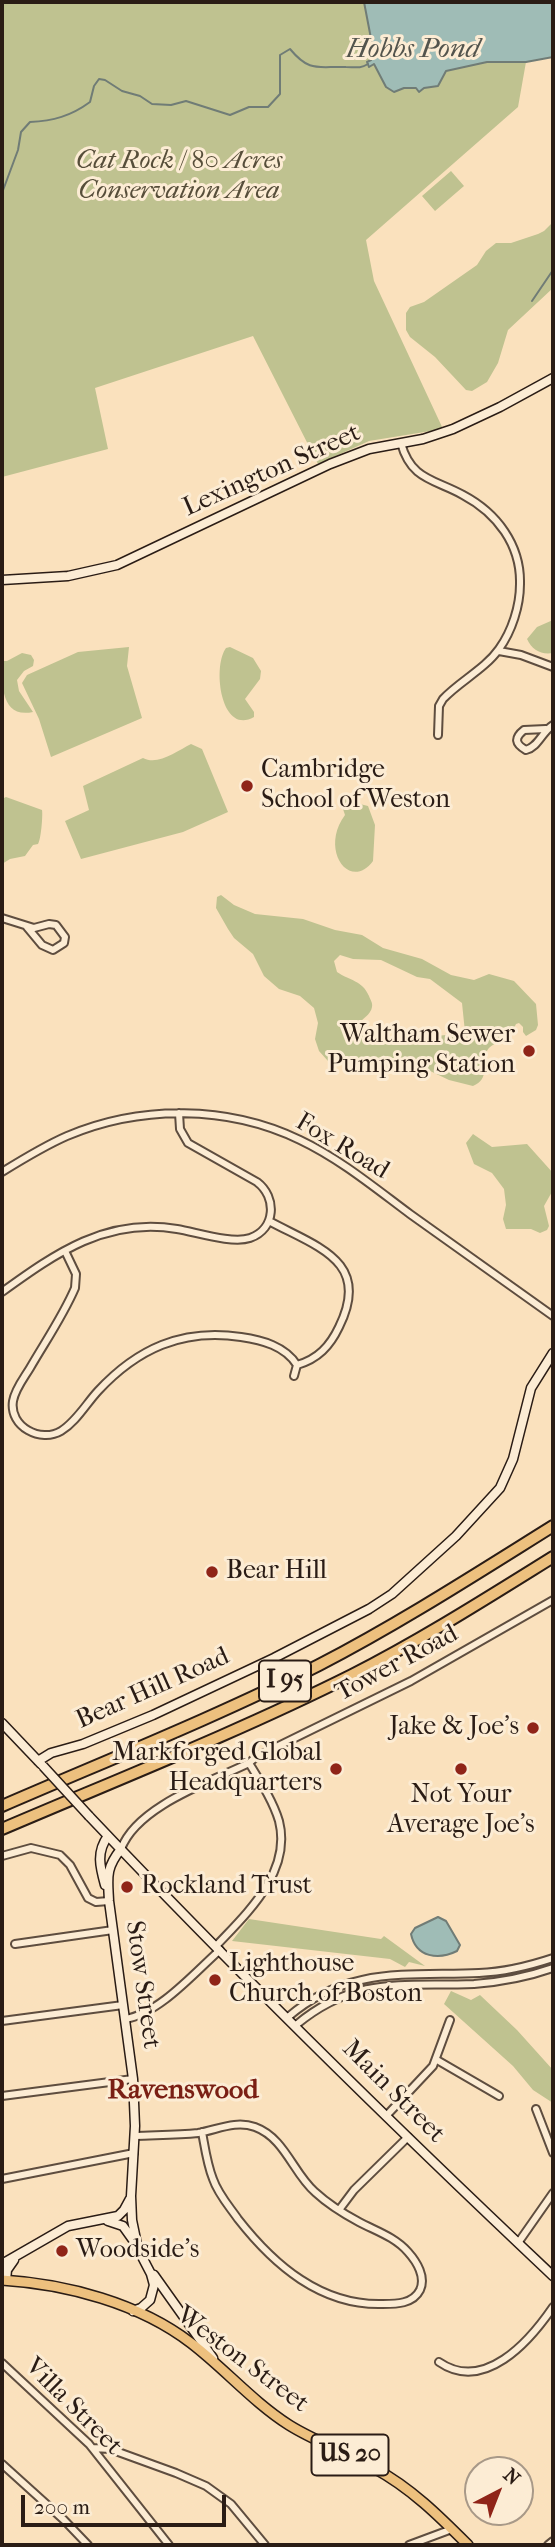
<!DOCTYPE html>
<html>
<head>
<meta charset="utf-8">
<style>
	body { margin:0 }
	#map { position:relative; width:555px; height:2547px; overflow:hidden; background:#fae1bd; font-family:"IM FELL French Canon",serif }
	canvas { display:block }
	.frame { position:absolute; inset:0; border:4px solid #2a1c15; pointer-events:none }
	.north { position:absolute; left:464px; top:2456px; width:70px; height:70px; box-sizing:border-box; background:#fcecd4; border:2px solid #a89988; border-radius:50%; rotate:42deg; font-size:19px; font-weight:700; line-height:28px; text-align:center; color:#2a1c15 }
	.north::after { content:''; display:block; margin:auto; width:24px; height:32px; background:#8f2418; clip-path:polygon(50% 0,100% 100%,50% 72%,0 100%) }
	.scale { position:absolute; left:21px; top:2495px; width:205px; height:32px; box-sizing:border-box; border:4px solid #2a1c15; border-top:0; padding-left:9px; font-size:21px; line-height:24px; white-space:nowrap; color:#2a1c15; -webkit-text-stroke:5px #fcecd4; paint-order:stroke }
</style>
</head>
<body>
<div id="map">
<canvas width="555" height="2547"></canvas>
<div class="frame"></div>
<div class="north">N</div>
<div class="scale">200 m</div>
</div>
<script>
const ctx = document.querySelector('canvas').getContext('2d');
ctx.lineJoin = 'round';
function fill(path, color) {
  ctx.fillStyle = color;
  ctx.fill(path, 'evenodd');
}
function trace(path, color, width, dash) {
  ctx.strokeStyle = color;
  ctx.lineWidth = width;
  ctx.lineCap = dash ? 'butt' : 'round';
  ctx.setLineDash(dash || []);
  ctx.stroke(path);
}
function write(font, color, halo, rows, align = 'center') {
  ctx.font = font + ' "IM FELL French Canon",serif';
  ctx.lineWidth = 6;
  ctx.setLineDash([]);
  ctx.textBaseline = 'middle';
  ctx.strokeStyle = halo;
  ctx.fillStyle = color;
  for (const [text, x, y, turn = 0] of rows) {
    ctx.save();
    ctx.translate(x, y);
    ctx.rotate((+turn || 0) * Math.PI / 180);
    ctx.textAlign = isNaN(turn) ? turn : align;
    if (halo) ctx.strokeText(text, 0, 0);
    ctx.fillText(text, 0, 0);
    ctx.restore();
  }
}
const green = new Path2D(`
	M2 2H364L373 49 371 60 367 61 374 64 386 87 412 89 438 86 446 70 487 62H526L518 107 366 240 374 281 443 429 369 441 318 464 253 336 95 388 108 449 2 477V160L4 157 2 154Z
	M451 171 464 186 435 211 422 196Z
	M553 222V288L508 330 498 363 487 382 472 391 466 390 435 357 410 337 406 330V313L410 307 424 302 477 265 486 251 496 243H511L538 234 544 231Z
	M553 620V653C541 655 532 650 527 639L537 627Z
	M129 647 127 666 142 718 51 757 39 719 22 683 27 675 78 652Z
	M230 647 253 658 261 671 260 679 245 699 254 712V717C221 736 212 667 226 648Z
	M22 653 31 655 34 660 33 666 24 671 17 680 19 691 33 712C0 719 2 682 2 661H7Z
	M191 744 202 749 228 812 183 832 81 859 65 821 89 810 83 786 143 758C158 766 177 751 191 744Z
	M346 796 356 803 368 806 375 825 373 861C350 892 319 850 345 815L340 800Z
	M6 797 42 810C43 815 41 840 38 844L33 845 25 856 10 859 2 864V799Z
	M221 895 234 905 255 914 303 919 335 930 362 935 383 948 422 959 451 975 474 980 489 974 514 981 536 1004 538 1025 536 1030 526 1036 523 1032V1027L519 1023 516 1024C508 1042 491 1042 487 1051 482 1064 490 1079 473 1086L449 1080 426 1069H389L347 1063 336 1065 328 1061 319 1051 315 1039 318 1023 314 1008 300 996 279 989 264 976 253 954 234 938 228 929 216 908 217 897ZM340 955 353 959 381 960 417 977 430 979 462 1003 465 1032 461 1036 446 1035 416 1038 404 1035 379 1040 360 1031 358 1025C361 1019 371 1015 372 1007 373 1003 370 999 369 996 362 980 350 981 337 972L334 961Z
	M473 1134 492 1147 527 1144 553 1173V1190L544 1206 549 1226 547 1230 540 1233 531 1229H506L503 1219 506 1205 504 1189 492 1173 474 1164 466 1143Z
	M249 1919 381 1939 384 1936 425 1966 409 1962 405 1967 390 1959 232 1941Z
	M451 1991 471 2000 480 1995 517 2030 553 2070V2103L533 2090 513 2066 444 2004Z`);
const water = new Path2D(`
	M364 2H553V57L526 62H487L446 71 438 86 424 88 419 92 416 88H404L394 92 386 87 374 64 369 67 367 62 371 60 373 49Z
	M438 1917 446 1921 460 1945 457 1951C439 1960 416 1958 411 1934L415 1928Z`);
const stream = new Path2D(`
	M2 193 18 150 21 132 30 122C53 121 71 116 90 102L94 86 99 79 105 80 122 91 140 96 152 104 171 105 186 101 230 115 249 107H268L280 94V55L290 49C310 73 318 66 346 67 355 67 360 69 368 64
	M532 301 553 270`);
const street = new Path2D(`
	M401 443C411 480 434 479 463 495 497 513 521 545 520 584 520 606 512 631 499 649 485 669 460 681 443 699L439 706 438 735
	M499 651 521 655 553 667
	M546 729 524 730C514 738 515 744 526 750 538 747 542 732 553 725
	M2 918 34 928 49 924 56 925 65 937 64 943 53 950 42 945 27 927
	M2 1172C23 1159 44 1146 67 1136 140 1105 228 1105 300 1140 340 1159 375 1188 410 1214 458 1248 506 1282 553 1316
	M269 1221C317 1247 372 1261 339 1327 330 1346 318 1359 297 1365L294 1376
	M65 1251 76 1274 75 1288C63 1316 45 1342 30 1368 24 1378 15 1389 13 1401 9 1427 41 1443 61 1431 76 1422 86 1404 98 1391 137 1349 182 1328 241 1337 262 1340 285 1346 297 1365
	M2 1292C56 1253 107 1217 177 1229 196 1232 232 1244 250 1238 276 1229 277 1197 257 1182L188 1143 180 1129 179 1113
	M121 1849C137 1806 210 1782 249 1763L256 1757 411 1681 553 1600
	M2 1856 31 1848 60 1855 70 1865 88 1898 96 1902 109 1901
	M15 1944 113 1930
	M216 1946C247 1913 292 1872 279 1821 273 1801 260 1781 249 1763
	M288 2017C347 1966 407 1976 479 1973 504 1972 529 1966 553 1958
	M125 2019C159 2014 195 1972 220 1950
	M2 2021 123 2005
	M296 2025C356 1975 403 1987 474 1984 501 1982 527 1977 553 1968
	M437 2060 499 2096
	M2 2096 133 2079
	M536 2109 553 2153
	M387 2115 433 2066 450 2020
	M135 2136C156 2135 177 2135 198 2133 217 2130 235 2120 255 2127 285 2138 293 2173 315 2192 328 2204 344 2214 359 2222 376 2231 395 2237 408 2252 417 2262 426 2277 420 2290 413 2304 396 2304 383 2304 321 2306 274 2265 238 2219 229 2206 218 2194 213 2179 207 2164 205 2148 202 2132
	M2 2179 134 2153
	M339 2210 354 2190 408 2137
	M518 2243 553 2193
	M439 2362C484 2393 529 2342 553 2307
	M2 2363 89 2444 169 2545
	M93 2448 110 2449 176 2473 206 2486 231 2504 265 2545
	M2 2464 64 2520 88 2545
	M409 2545 452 2529
	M548 2545 553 2541`);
const secondary = new Path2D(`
	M2 580 68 576 117 565 330 464 369 449 423 439 453 429 500 407 553 378
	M2 1723 41 1764
	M38 1761 51 1753 83 1744 153 1715 274 1658 369 1609 392 1594 456 1536 500 1488 513 1459 531 1388 553 1353
	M89 1816C239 1974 395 2127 553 2276
	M121 1849C105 1869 108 1878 109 1901L133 2079 135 2126 131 2196 132 2220 138 2249 151 2274 154 2285 150 2300 141 2308 133 2311
	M105 1885C100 1867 96 1852 108 1836
	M108 2221 123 2226 133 2240
	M2 2264 68 2226 118 2216 124 2210 130 2199
	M154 2275 213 2358
	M6 2280 7 2270 14 2260`);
const primary = new Path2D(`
	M2 2280C66 2284 139 2303 191 2343 225 2369 253 2402 289 2425 316 2442 347 2452 374 2468 411 2488 439 2516 468 2545`);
const highway = new Path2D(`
	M2 1806C108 1760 216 1717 319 1665 400 1623 476 1574 553 1526
	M2 1829C119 1779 238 1732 352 1675 421 1640 487 1598 553 1557`);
const secondaryBridge = new Path2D(`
	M43 1766 89 1816`);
const markers = [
	[247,786,7,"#8f2418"],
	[529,1051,7,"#8f2418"],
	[212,1572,7,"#8f2418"],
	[533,1728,7,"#8f2418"],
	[336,1769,7,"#8f2418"],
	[461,1769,7,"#8f2418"],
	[127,1887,7,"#8f2418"],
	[215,1980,7,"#8f2418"],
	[62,2251,7,"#8f2418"]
];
const shields = [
	[285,1681,52],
	[350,2455,77]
];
const shieldNames = [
	["I 95",285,1681],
	["US 20",350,2455]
];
const parkNames = [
	["Cat Rock / 80 Acres",179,162],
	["Conservation Area",179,192]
];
const streetNames = [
	["Lexington Street",272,471,-24],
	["Fox Road",342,1147,31],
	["Tower Road",397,1664,-28],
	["Bear Hill Road",153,1689,-24],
	["Stow Street",142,1985,82],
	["Main Street",393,2092,45],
	["Weston Street",242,2360,37],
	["Villa Street",73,2407,45]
];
const poiNames = [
	["Cambridge",261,771],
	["School of Weston",261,801],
	["Waltham Sewer",515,1036,"right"],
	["Pumping Station",515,1066,"right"],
	["Bear Hill",226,1572],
	["Jake & Joe's",519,1728,"right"],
	["Markforged Global",322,1754,"right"],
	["Headquarters",322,1784,"right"],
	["Not Your",461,1796,"center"],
	["Average Joe's",461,1826,"center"],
	["Rockland Trust",141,1887],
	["Lighthouse",229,1965],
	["Church of Boston",229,1995],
	["Woodside's",76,2251]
];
const waterNames = [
	["Hobbs Pond",413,50]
];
const neighbourhoodNames = [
	["Ravenswood",183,2091]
];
fill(green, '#bfc290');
fill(water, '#9fbcb6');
trace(water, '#707c76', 2);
trace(stream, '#707c76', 2);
trace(street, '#5e4d3f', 10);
trace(secondary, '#2a1c15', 11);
trace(primary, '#2a1c15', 12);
trace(highway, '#2a1c15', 14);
trace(street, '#fcecd4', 6);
trace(secondary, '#fcecd4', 8);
trace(primary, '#edc07e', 9);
trace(highway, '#edc07e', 10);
trace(secondaryBridge, '#2a1c15', 11, []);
trace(secondaryBridge, '#fcecd4', 8);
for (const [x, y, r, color] of markers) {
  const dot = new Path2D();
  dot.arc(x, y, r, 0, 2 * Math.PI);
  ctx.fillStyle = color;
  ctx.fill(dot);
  trace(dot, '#fcecd4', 2.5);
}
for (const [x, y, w] of shields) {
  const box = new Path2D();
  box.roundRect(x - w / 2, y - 20.5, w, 41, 5);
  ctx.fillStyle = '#fcecd4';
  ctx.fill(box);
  trace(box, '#2a1c15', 2);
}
write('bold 24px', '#2a1c15', null, shieldNames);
write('italic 26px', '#574e3a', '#fcecd4', parkNames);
write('26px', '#2a1c15', '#fcecd4', streetNames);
write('26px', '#2a1c15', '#fcecd4', poiNames, 'left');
write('italic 28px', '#53544d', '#fcecd4', waterNames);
write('bold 28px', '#7a1f14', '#fcecd4', neighbourhoodNames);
</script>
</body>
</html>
